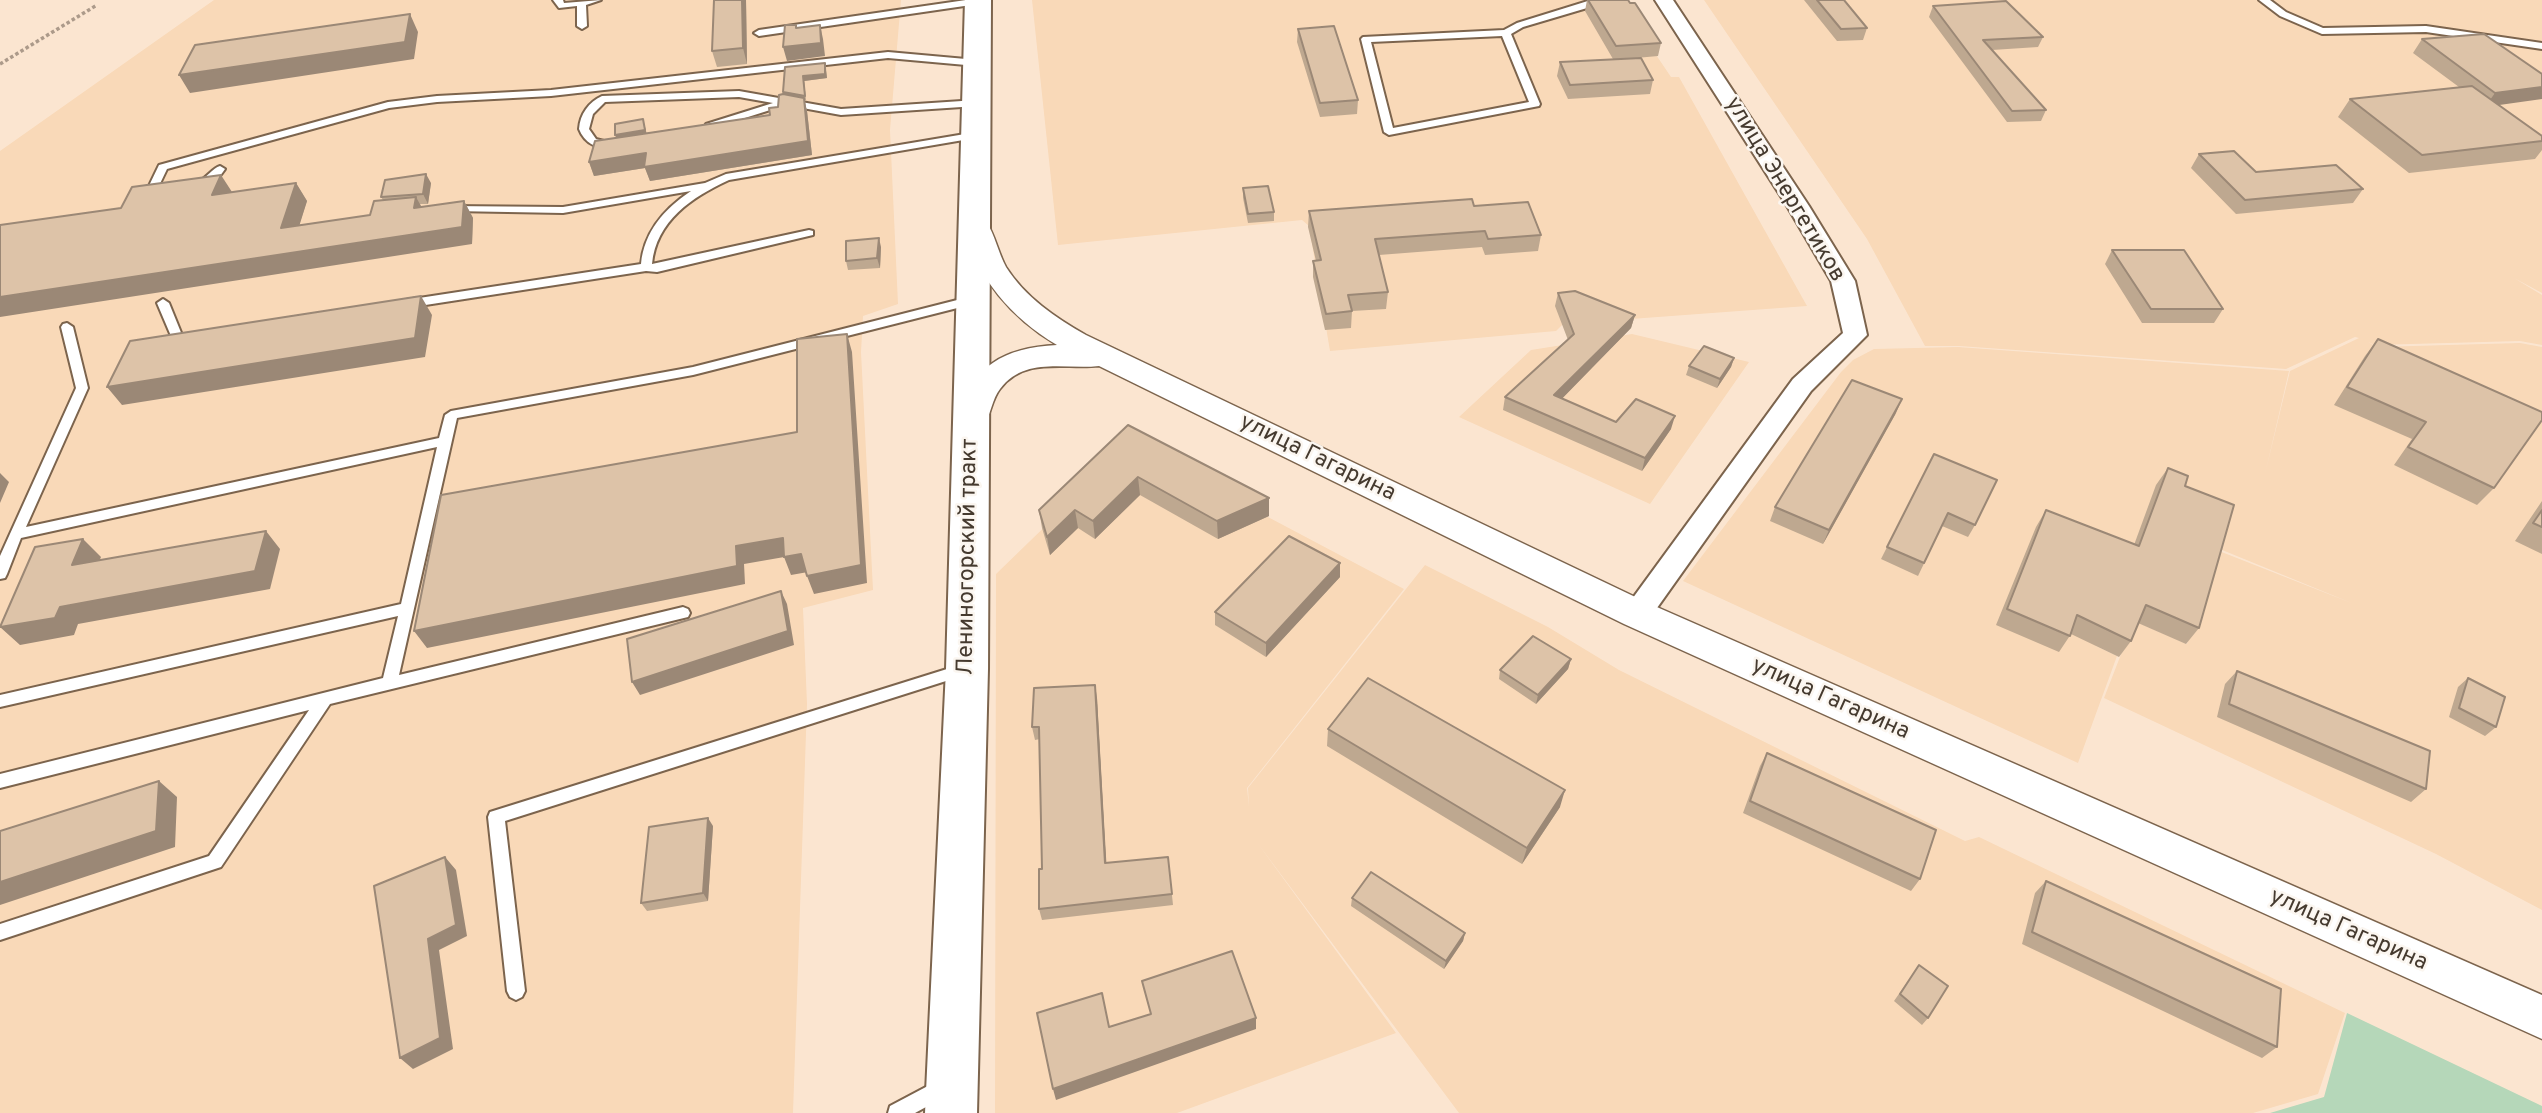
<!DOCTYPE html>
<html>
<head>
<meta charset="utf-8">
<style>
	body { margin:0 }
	canvas { display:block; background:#fbe5d0 }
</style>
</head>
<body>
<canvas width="2542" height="1113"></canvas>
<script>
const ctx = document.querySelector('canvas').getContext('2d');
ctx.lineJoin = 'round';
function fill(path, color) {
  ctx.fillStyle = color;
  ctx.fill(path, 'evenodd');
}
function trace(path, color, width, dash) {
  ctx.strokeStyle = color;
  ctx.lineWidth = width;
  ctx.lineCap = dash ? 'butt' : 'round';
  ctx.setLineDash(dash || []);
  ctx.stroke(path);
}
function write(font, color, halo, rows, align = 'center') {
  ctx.font = font + ' Overpass,sans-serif';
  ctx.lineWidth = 5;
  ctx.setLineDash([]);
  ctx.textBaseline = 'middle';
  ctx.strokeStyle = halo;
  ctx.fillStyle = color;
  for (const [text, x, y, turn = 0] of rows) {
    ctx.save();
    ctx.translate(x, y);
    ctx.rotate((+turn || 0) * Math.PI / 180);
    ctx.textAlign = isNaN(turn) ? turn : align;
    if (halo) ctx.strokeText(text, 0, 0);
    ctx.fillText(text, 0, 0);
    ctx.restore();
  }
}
const built = new Path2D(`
	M214 0H901L890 130 898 304 863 316 861 352 873 590 803 608 807 704 793 1113H0V151Z
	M1032 0H1619L1671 77H1679L1807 306 1563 324 1556 331 1330 351 1309 226 1302 220 1058 245Z
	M1704 0H2542V293L2514 278 2542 295V345L2520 341 2375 345 2368 342 2377 347 2520 343 2542 347V419L2434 372 2542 421V910L2436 854 2104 698 2134 621 2187 644 2214 549 2354 604 2166 527 2157 485 2096 646 2117 656 2078 763 1683 581 1841 372 1853 360 1874 349 1958 347 2289 371 2265 474 2290 371 2359 338 2355 337 2286 369 1959 346H1925L1867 239Z
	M1632 334 1749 362 1650 504 1459 417 1531 350Z
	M1130 444 1404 589 1247 788 1249 807 1248 788 1425 565 1548 627 1619 670 1965 841 1979 837 2345 1013 2318 1094 2253 1113H1459L1256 841 1396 1033 1177 1113H995L996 574Z`);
const green = new Path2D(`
	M2347 1013 2542 1106V1113H2270L2324 1097Z`);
const path = new Path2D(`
	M0 64 97 5`);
const service = new Path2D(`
	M553 0H563L564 3 601 0 586 5 587 26 582 29 577 26V6L559 8Z
	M966 0 983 1 978 4 759 36 754 33 759 30Z
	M1591 0H1614L1523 27 1511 34 1540 104 1539 106 1389 135 1384 132 1361 39 1363 37 1504 30 1517 23ZM1502 36 1529 102 1393 128 1371 42Z
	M2259 0H2270L2286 12 2323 28 2426 26 2542 43V49L2426 32 2322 34 2280 16Z
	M888 52 977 60 982 63 977 66 888 58 551 96 437 102 389 108 167 169 156 192 162 194V198H154L145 194 159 165 388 102 437 96 551 90Z
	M739 91 841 109 977 100 982 103 977 106 841 115 786 105 710 129 705 126 706 124 773 103 739 97 605 102 593 114 589 129 596 139 616 144V148C600 150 585 145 579 129 580 114 589 102 602 96Z
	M977 132 981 133V137L729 180C692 197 656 221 652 264L809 230 813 231V235L657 272 646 271 406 308 400 304 406 300 641 264C644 232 664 209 691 191L563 213 452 211 447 208 448 206 563 207 705 183 726 174Z
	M220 166 225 169C218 179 210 189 197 187V183C206 178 213 168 220 166Z
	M973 296 979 300 977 303 693 375 457 418 399 675 683 607 688 609 690 613 688 617 330 704 221 867 0 940V924L209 856 309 710 0 788V774L383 678 398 616 0 707V695L401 604 437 447 21 538 7 574 5 578 0 579V556L76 388 61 327 63 324 67 323 73 327 88 388 26 527 439 438 445 415 451 411 693 367Z
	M163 299 169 303 182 335H192L194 338 192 341 174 343 157 303Z
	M963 664 968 666 970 670 968 674 505 821 525 991 522 997 516 1000 510 997 507 991 488 817 490 812Z
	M941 1079 948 1081 950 1088 948 1095 915 1113H888L890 1106Z`);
const minor = new Path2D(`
	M1655 0H1673L1809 206 1855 281 1867 335 1811 391 1647 622 1637 625 1627 622 1622 614 1627 606 1793 379 1843 333 1831 281 1787 206Z`);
const tertiary = new Path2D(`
	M976 219 986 221C995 235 998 252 1006 267 1025 297 1056 318 1086 335L1650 604 2542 995V1039L1624 624 1099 366C1065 370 1025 356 1000 389 992 399 991 414 984 425L973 428 962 425 957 417C974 365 1003 348 1057 345 1010 317 979 279 962 227L966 221Z`);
const primary = new Path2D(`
	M965 0H991L988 669 977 1113H925L946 669Z`);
const wall = new Path2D(`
	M714 0H746L747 64 717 67 712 51Z
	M1587 0H1628L1661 43 1658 56 1636 58 1653 80 1650 94 1568 99 1557 76 1560 62 1613 59 1585 11Z
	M1804 0H1844L1867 28 1863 40 1837 41Z
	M1933 6 2043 37 2038 47 1992 50 2046 110 2041 121 2007 122 1929 17Z
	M1298 29 1358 100 1357 114 1320 117 1297 42Z
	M2484 34 2499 105 2542 136V150L2535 159 2409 173 2338 117 2350 99 2459 87 2413 53 2422 39Z
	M826 68 827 78 804 81 806 100H804L807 111 812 155 650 181 645 168 594 176 589 162 616 138 643 119 646 133 770 115 778 107 784 94 783 92Z
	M2199 154 2256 172 2363 189 2353 203 2236 214 2191 168Z
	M296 183 307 201 299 225 370 215 383 200 381 197 431 183 428 204H420L421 207 464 201 473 218 472 244 121 208Z
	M1243 188 1274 212V221L1248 223 1243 198Z
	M1474 206 1541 235 1538 251 1485 255 1482 247 1379 255 1388 292 1386 309 1352 311 1351 328 1325 330 1313 277V261H1316L1308 227 1309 211Z
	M881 247 880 268 848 270 846 261Z
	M2112 250 2223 309 2214 323H2142L2105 264Z
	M1558 293 1635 315 1631 328 1561 399 1616 422 1671 429 1642 471 1503 410 1505 397 1568 340 1555 306Z
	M2378 339 2494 488 2477 505 2394 465 2412 439 2334 405 2365 356Z
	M1734 358 1731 367 1717 388 1686 375 1689 366Z
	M1896 413 1823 544 1770 521 1775 507Z
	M1128 425 1269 516 1218 539 1140 495 1095 539 1078 528 1050 555 1042 528 1039 510Z
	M1934 454 1975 525 1968 537 1942 526 1918 576 1881 559Z
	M2168 468 2185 486 2199 628 2186 644 2138 623 2131 641 2119 657 2071 634 2059 652 1996 625 2036 527 2046 510 2134 545 2156 485Z
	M2542 501V554L2515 541Z
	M1340 563V577L1266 657 1215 625V612Z
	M1571 659 1568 669 1536 704 1499 679 1500 670Z
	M2237 671 2426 789 2411 802 2217 717 2225 684Z
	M2468 678 2496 727 2485 736 2449 717 2458 687Z
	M1097 698 1106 863 1168 857 1173 905 1042 920 1039 909 1042 869 1040 739 1035 740 1032 727Z
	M1328 729 1560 807 1522 864 1327 746Z
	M1767 753 1920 879 1911 891 1743 813 1760 766Z
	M713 826 708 901 647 911 641 903Z
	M2046 881 2277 1047 2262 1058 2022 944 2035 893Z
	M1352 898 1465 933 1463 941 1444 969 1351 906Z
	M1919 965 1928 1018 1922 1025 1894 1001Z`);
const shadedWall = new Path2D(`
	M742 0H746L747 64 743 48Z
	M410 14 418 32 414 59 190 93 179 75Z
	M820 25 823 39 825 56 787 61 783 47Z
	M825 63 827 78 804 81 806 100 803 76Z
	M2542 87V99L2485 107 2495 93Z
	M804 98 807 111 812 155 650 181 645 168 594 176 589 162 646 153 808 141Z
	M643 119 647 135 617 140 615 135Z
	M426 174 431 183 428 204 423 194Z
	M221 175 232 192 212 195Z
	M296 183 307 201 293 246 281 228Z
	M416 197 426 215 414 208Z
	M464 201 473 218 472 244 0 317V297Z
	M879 238 881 247 880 268 877 258Z
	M421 296 432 315 425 357 122 405 107 387Z
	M1635 315 1631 328 1552 409 1554 395Z
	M847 334 852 352 867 583 814 594 807 576Z
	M1734 358 1731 367 1717 388 1720 379Z
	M1902 399 1896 413 1823 544 1829 530Z
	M1675 416 1671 429 1642 471 1645 458Z
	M0 473 9 482 0 503Z
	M1138 477 1140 495 1095 539 1093 521Z
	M1269 498V516L1218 539 1217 521Z
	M1075 510 1078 528 1050 555 1047 537Z
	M266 531 280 549 270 589 78 624 74 635 20 645 0 627Z
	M783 538 790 556 744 564 745 584 427 648 414 631 736 546Z
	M83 539 101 557 90 583 72 565Z
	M801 554 808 572 791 575 784 557Z
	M1340 563V577L1266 657V643Z
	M781 591 787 604 794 645 640 695 632 682Z
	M1571 659 1568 669 1536 704 1538 695Z
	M1095 685 1097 698 1107 874 1105 863Z
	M159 781 177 797 175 847 0 905V882Z
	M1565 790 1560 807 1522 864 1527 848Z
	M708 818 713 826 708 901 703 893Z
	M445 857 456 870 467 936 439 950 453 1049 413 1069 400 1058Z
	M1465 933 1463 941 1444 969 1446 961Z
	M1256 1018V1029L1056 1100 1053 1089Z`);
const building = new Path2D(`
	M714 0H742L743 48 712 51Z
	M1588 0H1628L1630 3H1635L1661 43 1616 46Z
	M1817 0H1844L1867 28 1841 29Z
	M2006 1 2043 37 1983 40 2046 110 2012 111 1933 6Z
	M410 14 405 42 179 75 195 45Z
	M785 25H796V28L820 25 821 43 783 47Z
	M1334 26 1358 100 1320 103 1298 29Z
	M2484 34 2542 74V87L2495 93 2422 39Z
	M1641 58 1653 80 1570 85 1560 62Z
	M825 63V74L803 76 805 96 783 92 785 67Z
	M2472 86 2542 136V141L2422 155 2350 99Z
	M783 94 804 98 808 141 644 167 646 153 589 162 595 141 770 115 769 108 778 107 779 95Z
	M643 119 645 130 615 135V124Z
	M2234 151 2256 172 2336 165 2363 189 2245 200 2199 154Z
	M426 174 423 194 381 197 385 180Z
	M221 175 212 195 296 183 281 228 370 215 374 201 416 197 414 208 464 201 462 227 0 297V225L121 208 132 187Z
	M1268 186 1274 212 1248 214 1243 188Z
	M1472 199 1474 206 1528 202 1541 235 1488 239 1485 231 1375 239 1388 292 1348 295 1352 311 1326 314 1313 261 1321 260 1309 211Z
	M879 238 877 258 846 261V241Z
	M2112 250H2184L2223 309H2151Z
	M1575 291 1635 315 1554 395 1616 422 1636 399 1675 416 1645 458 1505 397 1574 334 1558 293Z
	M421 296 415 338 107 387 130 341Z
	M847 334 861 565 807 576 801 554 784 557 783 538 736 546 737 566 414 631 441 495 797 432V339Z
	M2378 339 2542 412V420L2494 488 2408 447 2426 422 2347 387Z
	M1704 346 1734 358 1720 379 1689 366Z
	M1852 380 1902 399 1829 530 1775 507Z
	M1128 425 1269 498 1217 521 1138 477 1093 521 1075 510 1047 537 1039 510Z
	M1934 454 1997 480 1975 525 1948 513 1924 563 1887 547Z
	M2168 468 2188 476 2185 486 2234 505 2199 628 2146 605 2131 641 2077 615 2070 636 2007 609 2046 510 2139 546Z
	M2542 510V527L2533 523Z
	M266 531 255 571 60 607 55 618 0 627 35 547 83 539 72 565Z
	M1289 536 1340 563 1266 643 1215 612Z
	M781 591 788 631 632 682 627 639Z
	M1533 636 1571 659 1538 695 1500 670Z
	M2237 671 2430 751 2426 789 2229 704Z
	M1368 678 1565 790 1527 848 1328 729Z
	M2468 678 2505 697 2496 727 2459 708Z
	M1095 685 1105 863 1168 857 1172 894 1039 909V869H1042L1039 727H1032L1034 688Z
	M1767 753 1936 830 1920 879 1750 801Z
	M159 781 156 831 0 882V831Z
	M708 818 703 893 641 903 649 827Z
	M445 857 456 925 428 939 440 1038 400 1058 374 886Z
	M1371 872 1465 933 1446 961 1352 898Z
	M2046 881 2281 989 2277 1047 2032 932Z
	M1232 951 1256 1018 1053 1089 1037 1013 1102 993 1109 1027 1151 1014 1142 981Z
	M1919 965 1948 986 1928 1018 1900 994Z`);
const streetNames = [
	["улица Энергетиков",1784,190,59],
	["улица Гагарина",1317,459,26],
	["Лениногорский тракт",969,557,-89],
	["улица Гагарина",1830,700,24],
	["улица Гагарина",2348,931,24]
];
fill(built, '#f9d9b8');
fill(green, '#b5d7b9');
trace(service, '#7c644d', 4);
trace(minor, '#7c644d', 4);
trace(tertiary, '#7c644d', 3);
trace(primary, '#7c644d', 4);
trace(path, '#ac9a8a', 3.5, [3.5, 2.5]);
fill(service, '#fff');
fill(minor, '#fff');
fill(tertiary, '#fff');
fill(primary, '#fff');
fill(wall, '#bea890');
fill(shadedWall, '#9b8876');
fill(building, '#ddc3a8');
trace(building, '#9b8876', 2);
write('23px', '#453a2f', '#fbf6f0', streetNames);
</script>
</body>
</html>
